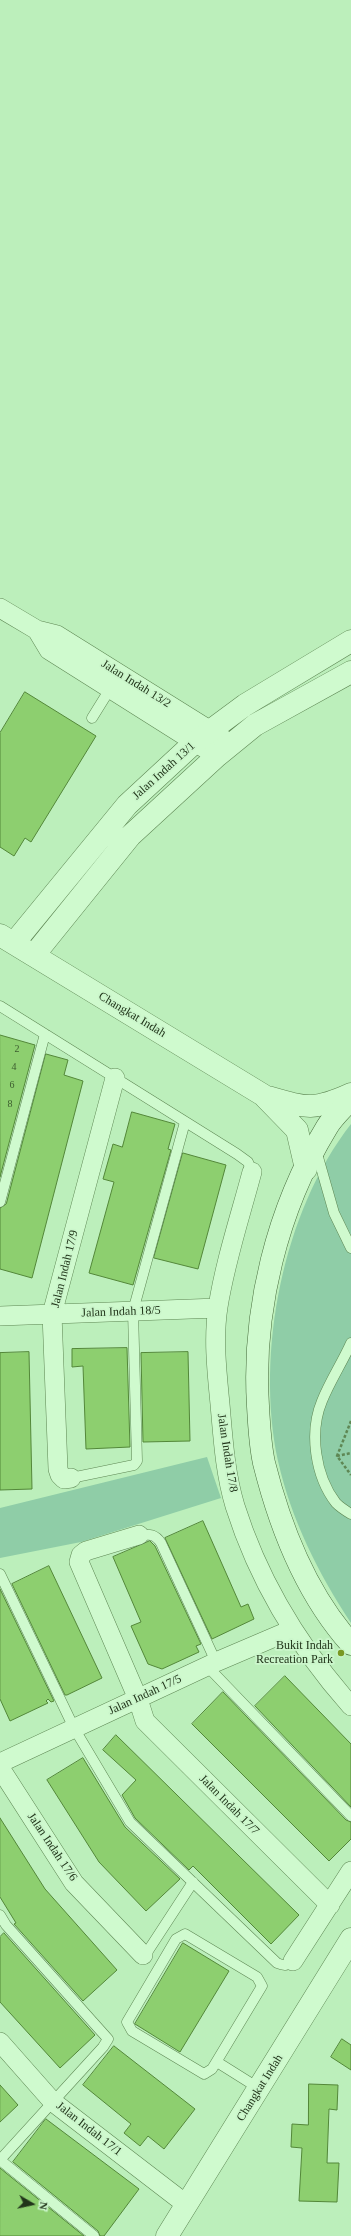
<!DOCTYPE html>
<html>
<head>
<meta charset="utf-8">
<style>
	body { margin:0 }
	#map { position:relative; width:351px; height:2236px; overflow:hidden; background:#bcefbb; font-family:Georgia,serif }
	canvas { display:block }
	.north { position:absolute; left:12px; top:2184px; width:40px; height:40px; -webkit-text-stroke:3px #cbf6cb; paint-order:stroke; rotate:99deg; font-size:11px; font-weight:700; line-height:16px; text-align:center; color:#21351a }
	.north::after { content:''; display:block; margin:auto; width:14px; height:18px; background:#21351a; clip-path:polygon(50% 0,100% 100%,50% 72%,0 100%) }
</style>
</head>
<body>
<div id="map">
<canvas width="351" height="2236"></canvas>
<div class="north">N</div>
</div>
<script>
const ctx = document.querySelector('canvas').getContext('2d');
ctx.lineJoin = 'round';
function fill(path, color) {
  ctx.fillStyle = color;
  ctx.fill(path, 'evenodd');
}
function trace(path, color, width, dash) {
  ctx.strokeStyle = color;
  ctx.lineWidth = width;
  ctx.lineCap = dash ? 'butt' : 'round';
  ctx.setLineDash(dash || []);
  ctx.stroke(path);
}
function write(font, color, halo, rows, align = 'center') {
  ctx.font = font + ' Georgia,serif';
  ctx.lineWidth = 3.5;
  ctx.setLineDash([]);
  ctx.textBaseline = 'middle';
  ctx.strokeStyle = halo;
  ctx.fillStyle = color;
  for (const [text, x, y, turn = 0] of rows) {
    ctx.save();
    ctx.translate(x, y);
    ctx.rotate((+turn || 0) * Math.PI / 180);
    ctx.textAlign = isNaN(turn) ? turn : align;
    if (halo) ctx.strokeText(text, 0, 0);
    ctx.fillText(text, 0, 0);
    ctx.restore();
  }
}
const green = new Path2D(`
	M351 1124V1623C318 1573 291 1519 278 1461 255 1353 283 1211 351 1124Z
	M207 1457 221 1498 81 1542 0 1558V1508Z`);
const building = new Path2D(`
	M25 692 96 736 31 842 25 838 14 856 0 847V733Z
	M0 1035 35 1045 0 1177Z
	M46 1054 68 1060 64 1075 83 1081 32 1278 0 1269V1208L6 1204Z
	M132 1112 175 1124 168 1149 171 1150 133 1285 89 1273 114 1182 103 1179 113 1144 122 1147Z
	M183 1153 226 1165 198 1269 154 1258Z
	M127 1348 130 1447 86 1449 83 1366 72 1367V1349Z
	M29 1352 32 1489 0 1490V1353Z
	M188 1352 190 1441 143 1442 141 1353Z
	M203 1521 241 1607 248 1604 254 1619 212 1639 165 1538Z
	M150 1541 155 1546 201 1644 196 1646 199 1652 162 1669 148 1664 131 1626 141 1622 113 1557Z
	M49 1566 102 1678 67 1695H65L12 1584Z
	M0 1589 54 1701 51 1702 48 1699 46 1701 48 1703 10 1721 0 1699Z
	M285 1676 351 1744V1807L255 1706Z
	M223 1692 346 1820 351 1822V1839L329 1861 192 1724Z
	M116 1735 299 1915 271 1944 193 1866 189 1870 135 1818 122 1795 136 1780 103 1750Z
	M83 1758 125 1827 180 1879 146 1911 99 1862 47 1780Z
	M0 1818 45 1889 117 1970 83 2001 14 1924 16 1923 0 1897Z
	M4 1933 95 2035 60 2068 0 2002V1937Z
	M183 1943 229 1971 180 2052 135 2024Z
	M342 2039 351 2045V2070L331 2057Z
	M114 2046 195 2109 164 2149 148 2136 140 2146 124 2133 131 2124 83 2085Z
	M309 2084 338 2085 337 2110 329 2109 327 2163H339L337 2202 299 2201 302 2148 291 2147 292 2124 308 2125Z
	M0 2085 18 2105 0 2122Z
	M46 2119 139 2189 104 2236H100L98 2231 13 2162Z
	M0 2168 6 2173 84 2236H0Z`);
const path = new Path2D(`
	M351 1421 337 1456 351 1475
	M337 1456 351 1453`);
const service = new Path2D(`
	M92 718 110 689
	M0 1006 237 1154 248 1162 252 1172
	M316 1150 334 1213 351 1248
	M0 1202 45 1034
	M351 1343C342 1363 330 1381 322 1401 309 1432 315 1476 336 1503 340 1507 346 1511 351 1514
	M71 1478 134 1465 137 1461 133 1311 185 1122
	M139 1535C150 1534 155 1534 161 1543L216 1662
	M0 1574 74 1728 130 1822 277 1963C284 1966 287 1966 293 1961
	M207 1666 351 1816
	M0 1915 6 1925 108 2039 103 2047 0 2160
	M185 1934 257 1977 262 1986 212 2069 204 2074 132 2031 127 2022 176 1939Z
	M143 1955 146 1954 193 1882
	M217 2062 260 2089
	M0 2160 94 2236`);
const minor = new Path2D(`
	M0 608 37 630 57 635 222 738
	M37 630 49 650 217 756
	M252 1172C240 1217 225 1262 218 1307 213 1339 217 1373 220 1404 223 1438 225 1473 235 1506 259 1582 298 1646 351 1706
	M0 1316 218 1308
	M71 1478 64 1479 60 1475 58 1469 52 1314 115 1078
	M139 1535 86 1551 81 1555 79 1562 138 1699 145 1721 330 1905
	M0 1763 216 1662 291 1630
	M0 1768 74 1883 143 1955
	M293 1961 351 1871
	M0 2042 53 2102 187 2205`);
const tertiary = new Path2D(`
	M0 935 263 1095 297 1130 306 1169
	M14 943 127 805 195 742 245 705 351 641
	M34 955 130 836 217 756 255 725 351 672
	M268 1097C306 1108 314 1111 351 1094
	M167 2236 351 1939`);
const secondary = new Path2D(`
	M351 1099C343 1108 333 1117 327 1127 277 1209 252 1310 258 1406 259 1425 260 1445 264 1463 280 1527 307 1595 351 1644`);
const markers = [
	[341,1653,4,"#799822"]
];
const numberNames = [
	["2",17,1049],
	["4",14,1067],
	["6",12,1085],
	["8",10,1104]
];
const streetNames = [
	["Jalan Indah 13/2",136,684,32],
	["Jalan Indah 13/1",164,771,-42],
	["Changkat Indah",132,1015,31],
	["Jalan Indah 17/9",65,1269,-76],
	["Jalan Indah 18/5",121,1312,-2],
	["Jalan Indah 17/8",227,1453,81],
	["Jalan Indah 17/5",145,1695,-25],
	["Jalan Indah 17/7",229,1805,45],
	["Jalan Indah 17/6",52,1847,56],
	["Changkat Indah",260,2088,-58],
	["Jalan Indah 17/1",89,2129,38]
];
const poiNames = [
	["Bukit Indah",333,1646],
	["Recreation Park",333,1660]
];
fill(green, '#8fcda7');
fill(building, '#8dcf6f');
trace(building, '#538739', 1);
trace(service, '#5e8754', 11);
trace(minor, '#5e8754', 20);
trace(tertiary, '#5e8754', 23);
trace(secondary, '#436838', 23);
trace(path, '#5e8754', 2.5, [3, 2]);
trace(service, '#cfface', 10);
trace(minor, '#cfface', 19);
trace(tertiary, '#cfface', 22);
trace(secondary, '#cfface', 22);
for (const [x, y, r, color] of markers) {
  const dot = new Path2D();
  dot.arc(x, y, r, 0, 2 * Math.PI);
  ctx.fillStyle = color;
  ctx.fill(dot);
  trace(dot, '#cbf6cb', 1.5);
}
write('10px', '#3c5c2f', null, numberNames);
write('12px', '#21351a', '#cbf6cb', streetNames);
write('12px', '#21351a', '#cbf6cb', poiNames, 'right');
</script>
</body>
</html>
